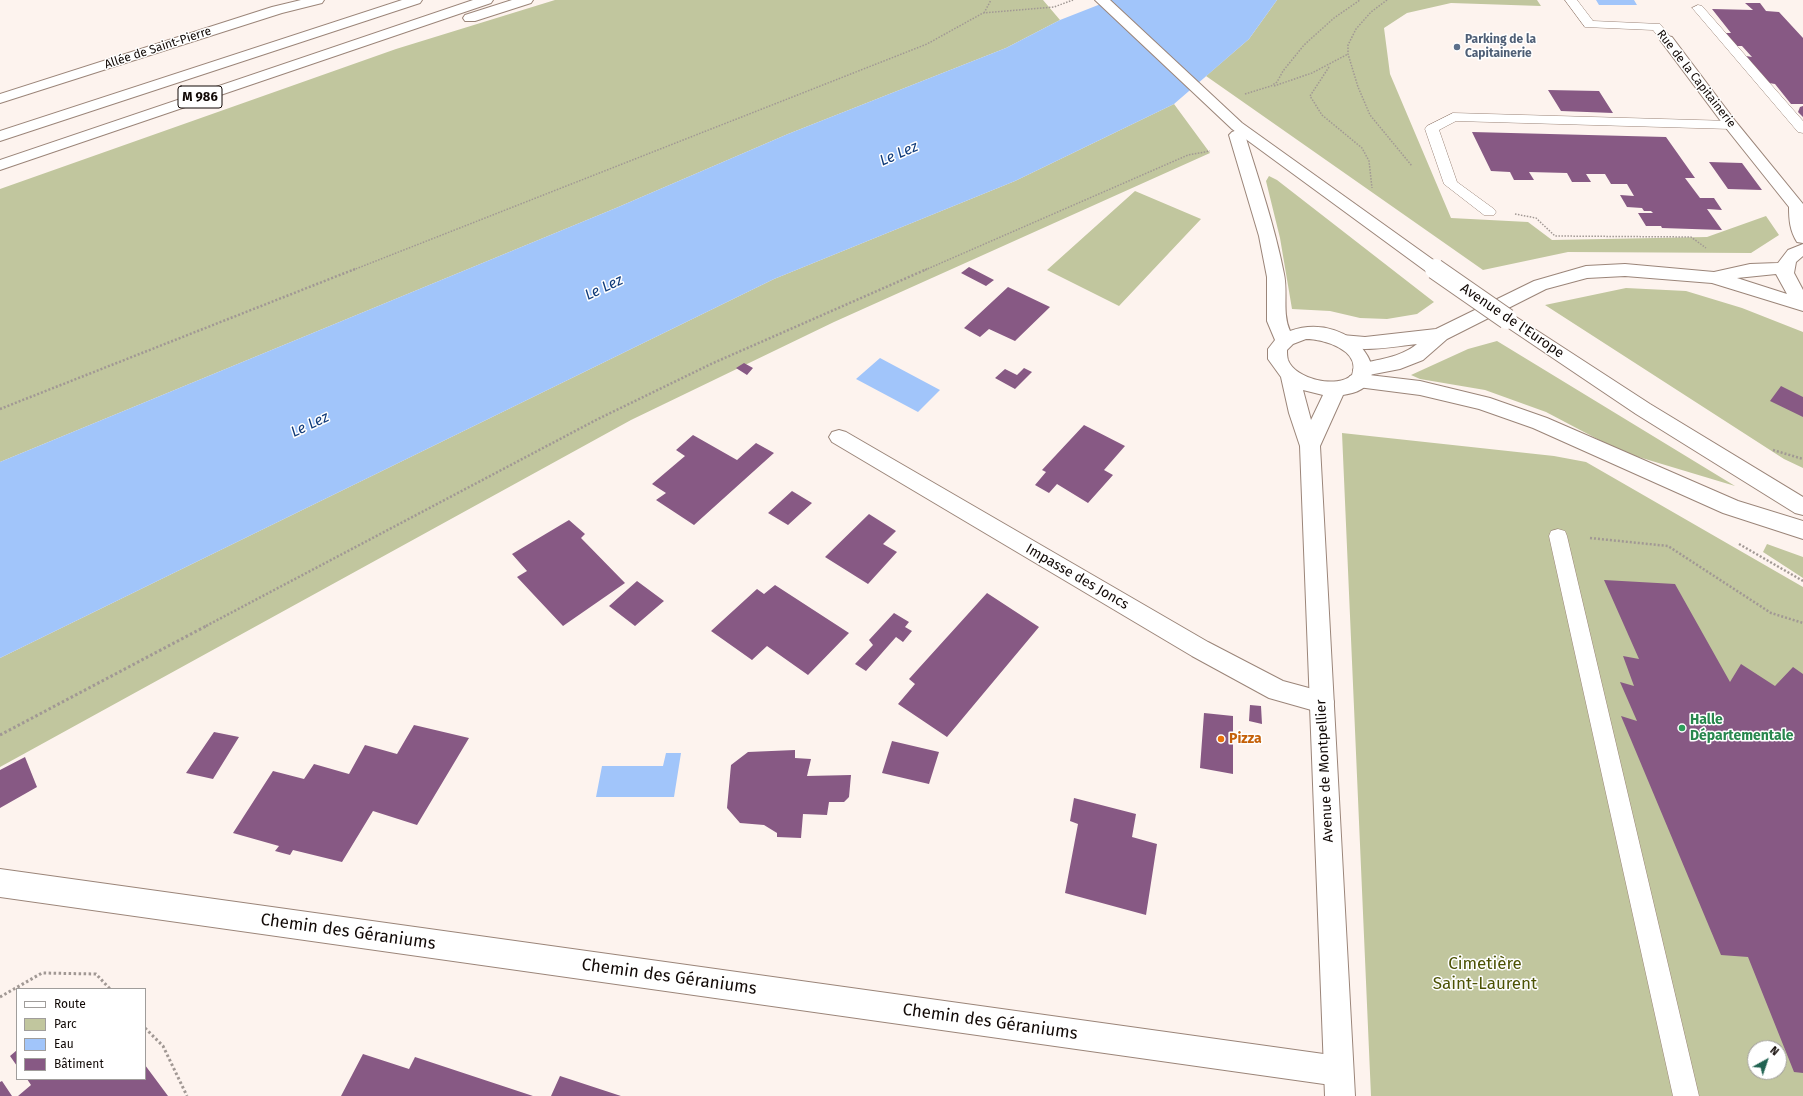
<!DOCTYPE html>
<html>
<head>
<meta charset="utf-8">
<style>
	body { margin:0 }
	#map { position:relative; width:1803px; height:1096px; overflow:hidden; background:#fdf3ee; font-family:"Fira Sans",sans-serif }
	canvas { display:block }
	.legend { position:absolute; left:16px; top:988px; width:130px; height:92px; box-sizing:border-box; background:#fff; border:1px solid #a09d9b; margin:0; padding:5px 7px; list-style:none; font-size:12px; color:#110906 }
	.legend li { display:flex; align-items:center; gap:8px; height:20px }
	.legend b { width:20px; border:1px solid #a09d9b }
	.north { position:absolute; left:1747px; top:1040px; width:40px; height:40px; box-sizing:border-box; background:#fff; border:1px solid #a09d9b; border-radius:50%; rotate:40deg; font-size:11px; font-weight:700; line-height:16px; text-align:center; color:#110906 }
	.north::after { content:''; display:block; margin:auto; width:14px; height:18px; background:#216352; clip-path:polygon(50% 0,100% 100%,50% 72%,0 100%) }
</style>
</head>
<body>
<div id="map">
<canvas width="1803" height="1096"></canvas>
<ul class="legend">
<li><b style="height:5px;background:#fff"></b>Route</li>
<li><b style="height:11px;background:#c1c69e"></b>Parc</li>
<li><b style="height:11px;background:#a1c5fa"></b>Eau</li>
<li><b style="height:11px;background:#875984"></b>Bâtiment</li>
</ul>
<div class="north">N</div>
</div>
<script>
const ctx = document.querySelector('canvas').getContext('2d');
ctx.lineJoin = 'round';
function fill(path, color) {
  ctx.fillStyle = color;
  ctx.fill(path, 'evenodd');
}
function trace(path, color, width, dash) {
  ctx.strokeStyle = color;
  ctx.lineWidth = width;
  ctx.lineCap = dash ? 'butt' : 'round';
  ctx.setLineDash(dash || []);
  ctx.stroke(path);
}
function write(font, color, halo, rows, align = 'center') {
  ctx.font = font + ' "Fira Sans",sans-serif';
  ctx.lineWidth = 3;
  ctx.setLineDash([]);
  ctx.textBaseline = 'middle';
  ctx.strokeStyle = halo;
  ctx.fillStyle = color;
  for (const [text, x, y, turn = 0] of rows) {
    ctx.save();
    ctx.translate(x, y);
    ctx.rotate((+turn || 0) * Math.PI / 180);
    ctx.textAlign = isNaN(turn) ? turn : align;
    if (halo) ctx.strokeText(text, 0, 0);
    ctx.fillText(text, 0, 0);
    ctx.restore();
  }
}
const green = new Path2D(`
	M555 0H1043L1060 20 1006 48 788 134 616 208 0 462V189L396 49Z
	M1277 0H1537L1541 6 1451 3 1407 13 1384 28 1390 74 1451 218 1528 222 1552 240 1707 237 1766 216 1779 235 1751 253 1568 252 1483 270 1206 76 1249 39Z
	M1174 104 1210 153 834 322 631 420 0 767V658L774 279 1015 181Z
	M1269 176 1277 180 1434 302 1417 314 1387 319 1360 318 1330 311 1292 309 1280 238 1266 181Z
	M1135 191 1201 219 1119 306 1047 270Z
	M1626 288 1686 291 1742 308 1803 332V468L1784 459 1545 305Z
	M1497 341 1735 486 1622 452 1546 412 1485 390 1420 379 1411 375 1468 349Z
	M1342 433 1554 456 1586 462 1803 587V1096H1371ZM1755 1048H1779V1072H1755Z
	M1767 544 1803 557V578L1763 552Z`);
const water = new Path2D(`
	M1111 0H1277L1249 39 1174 104 1015 181 774 279 0 658V462L616 208 788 134 1006 48 1060 20Z
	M1596 0H1634L1637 5H1599Z
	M880 358 940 390 918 412 856 379Z
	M666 753H681L674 797H596L602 766H663Z`);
const building = new Path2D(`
	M1745 3H1760L1766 11 1779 12 1803 38V104H1791L1775 84 1769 83 1746 56 1752 57 1742 46H1737L1725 33H1731L1712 9 1753 10Z
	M1548 90 1599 91 1613 113 1561 111Z
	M1803 106V117L1798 112 1800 107Z
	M1472 132 1666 137 1695 178H1685L1700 198H1714L1722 210 1707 209 1722 230 1662 228 1661 226H1646L1638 213H1653L1651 211H1644L1642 208 1627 207 1620 195 1634 196 1627 184H1611L1605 174H1586L1591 182H1572L1567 173 1529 172 1534 180H1514L1510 172 1491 171Z
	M1709 162 1742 163 1762 190 1728 189Z
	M969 267 994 280 986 286 961 273Z
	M1008 287 1050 307 1015 341 989 329 980 337 964 328Z
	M744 363 753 368 747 375 736 368Z
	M1024 368 1032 372 1015 389 995 378 1005 369 1017 375Z
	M1781 386 1803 397V417L1770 401Z
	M1084 425 1125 446 1104 470 1113 475 1088 503 1057 484 1049 493 1035 485 1046 472 1042 470Z
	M693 435 737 460 756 443 774 453 694 525 656 500 666 493 652 484 685 456 676 450Z
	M792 491 812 503 788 525 768 513Z
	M869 514 896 531 883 544 897 552 868 584 825 557Z
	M569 520 585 534 581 538 625 583 563 626 517 577 527 571 512 554Z
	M1604 580 1675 584 1730 682 1741 664 1775 686 1793 667 1803 674V1073L1794 1072 1748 957 1721 955 1621 716 1637 721 1620 682 1634 686 1623 656 1639 659Z
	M637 581 664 601 635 626 609 606Z
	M775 585 849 633 808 675 767 646 752 660 711 631 757 589 764 594Z
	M987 593 1039 627 947 737 898 704 915 684 909 679Z
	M894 613 909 622 905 627 912 631 903 642 896 637 866 671 855 664 873 645 869 640Z
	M1250 705 1261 706 1262 724 1249 721Z
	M1204 713 1233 716V774L1200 768Z
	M414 725 469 738 417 825 373 811 342 862 293 850 290 855 275 851 279 846 233 833 273 771 304 779 314 764 349 774 365 745 397 754Z
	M214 732 239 737 213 779 186 773Z
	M892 741 939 752 929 784 882 773Z
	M795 750V758L811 759 807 776 851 775 849 797 844 802H829L827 815 803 814 801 838 777 837V833L764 825 740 823 727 808 731 765 748 752Z
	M25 757 37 787 0 808V770Z
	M1074 798 1136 814 1132 837 1157 844 1146 915 1065 893 1078 824 1070 821Z
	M17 1050V1066L10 1056Z
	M363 1054 409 1069 415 1057 533 1096H341Z
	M145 1065 168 1096H18L31 1085 27 1079H145Z
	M560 1076 621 1096H551Z
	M2 1081 12 1096H0V1082Z`);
const pathFar2 = new Path2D(`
	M1387 0 1371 12 1356 29 1348 45V54L1358 87 1370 115 1412 166
	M984 13 991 0
	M1329 67 1310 96 1322 115 1362 148 1369 161 1372 188
	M1274 86 1312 73 1348 54
	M1245 94 1271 86 1277 82 1283 71 1304 45 1334 18 1360 0
	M1515 214 1536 218 1555 236 1691 237 1706 248
	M353 270 927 44 983 13 1054 7 1073 0
	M925 270 1188 155 1210 151`);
const pathFar1 = new Path2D(`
	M0 409 355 269
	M1773 450 1803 459
	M1590 538 1668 546 1771 613 1803 623
	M1739 544 1803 581
	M206 626 596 420 711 364 927 269`);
const path = new Path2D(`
	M0 735 208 625
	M0 997 42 973 96 974 110 989
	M145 1028 163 1046 187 1096`);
const service = new Path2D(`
	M1565 0H1577L1593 21 1660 24 1673 40 1671 43H1663L1653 30 1585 27Z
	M1698 5 1702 6 1803 121V133L1798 132 1694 10 1692 8Z
	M1453 113 1731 121 1736 122 1738 125 1736 128 1731 129 1456 121 1439 130 1457 182 1494 209 1496 212 1494 215H1484L1444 184 1425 129 1427 126Z
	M1558 529 1565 531 1567 536 1699 1096H1673L1549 536 1551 531Z`);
const minor = new Path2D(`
	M301 0H324L322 3 282 13 0 103V94L272 7Z
	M1667 36 1672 37 1736 122 1803 204V243L1797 242C1790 231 1789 220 1789 207L1726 128 1660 40 1662 37Z
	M1803 244V256L1796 262 1794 273 1803 290V311L1712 283 1625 276 1587 278 1546 289 1447 339 1423 360 1400 369 1369 375 1420 381 1490 398 1547 418 1738 501 1803 521V539L1723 513 1533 428 1479 409 1420 395 1350 386 1347 381 1350 376 1356 374 1353 370 1356 365C1378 359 1400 358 1417 344 1391 347 1362 353 1335 345L1333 341 1335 337 1342 335 1365 337 1436 329 1534 281 1586 266 1625 264 1714 272 1750 264 1778 263 1788 250ZM1776 274 1787 294 1737 278Z
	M839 430 846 432 1208 642 1283 681 1331 694 1334 702 1331 710 1322 713 1269 698 1192 656 832 442 829 437 832 432Z
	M0 869 1338 1056 1349 1060 1353 1071 1349 1082 1338 1086 0 897Z`);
const tertiary = new Path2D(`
	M1237 130 1242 132 1245 135C1259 181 1275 227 1284 274 1288 293 1282 313 1290 331 1354 308 1407 387 1343 395L1320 446 1355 1096H1325L1300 446 1289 413 1281 377 1268 359V349L1275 340 1267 321V277L1259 236 1229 135 1232 132ZM1306 339C1323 339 1362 350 1352 375 1337 389 1295 379 1288 360 1287 357 1287 353 1287 350L1293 344ZM1303 390 1323 395 1311 420Z`);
const secondary = new Path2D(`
	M1095 0H1110L1242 123 1439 264 1442 268 1439 272 1433 274 1427 272 1232 129Z
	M1507 313 1513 315 1650 404 1803 497V515L1795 513 1636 414 1501 323 1498 319 1501 315Z`);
const primary = new Path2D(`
	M402 0H422L420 3 0 141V131Z
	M473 0H493L491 3 0 170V160Z
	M512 0H533L531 3 475 21H465L463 18 465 15Z`);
const secondaryBridgeFar1 = new Path2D(`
	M1433 268 1436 270`);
const secondaryBridge = new Path2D(`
	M1435 269 1507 319`);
const markers = [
	[1457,47,4,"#5c6f8a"],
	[1682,728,4,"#2e9e5b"],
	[1221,739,4,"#e8710a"]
];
const farServicenames = [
	["Parking de la",1465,40],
	["Capitainerie",1465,54]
];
const farStreetnames = [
	["Allée de Saint-Pierre",158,48,-18],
	["Rue de la Capitainerie",1696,79,52]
];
const shields = [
	[200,97,44]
];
const shieldNames = [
	["M 986",200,97]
];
const streetNames = [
	["Avenue de l'Europe",1512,321,34],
	["Impasse des Joncs",1077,577,30],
	["Avenue de Montpellier",1325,771,-93]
];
const leisureNames = [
	["Halle",1690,720],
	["Départementale",1690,736]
];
const foodNames = [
	["Pizza",1229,739]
];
const waterNames = [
	["Le Lez",899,154,-23],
	["Le Lez",604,288,-25],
	["Le Lez",310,425,-25]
];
const nearStreetnames = [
	["Chemin des Géraniums",348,932,8],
	["Chemin des Géraniums",669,977,8],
	["Chemin des Géraniums",990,1022,8]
];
const nearParknames = [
	["Cimetière",1485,964],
	["Saint-Laurent",1485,984]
];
fill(green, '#c1c69e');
fill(water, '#a1c5fa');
fill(building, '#875984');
trace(service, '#9b8579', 1);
trace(minor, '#9b8579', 2);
trace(tertiary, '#9b8579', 2);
trace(secondary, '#9b8579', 2);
trace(primary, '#9b8579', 2);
trace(pathFar2, '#a19894', 1.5, [1.5, 1.5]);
trace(pathFar1, '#a19894', 2.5, [2, 2]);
trace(path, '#a19894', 3, [2.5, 2.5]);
fill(service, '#fff');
fill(minor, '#fff');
fill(tertiary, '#fff');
fill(secondary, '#fff');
fill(primary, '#fff');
trace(secondaryBridgeFar1, '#9b8579', 16, []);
trace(secondaryBridge, '#9b8579', 22, []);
trace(secondaryBridgeFar1, '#fff', 16);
trace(secondaryBridge, '#fff', 20);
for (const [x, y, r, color] of markers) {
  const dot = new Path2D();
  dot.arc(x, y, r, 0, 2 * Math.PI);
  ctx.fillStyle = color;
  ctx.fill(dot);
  trace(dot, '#fff', 1.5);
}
write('bold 12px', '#4e5e75', '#fff', farServicenames, 'left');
write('12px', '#110906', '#fff', farStreetnames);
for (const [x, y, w] of shields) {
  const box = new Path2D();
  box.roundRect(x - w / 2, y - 11, w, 22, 3);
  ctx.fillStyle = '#fff';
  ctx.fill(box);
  trace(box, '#110906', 1);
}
write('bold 13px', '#110906', null, shieldNames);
write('14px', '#110906', '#fff', streetNames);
write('bold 14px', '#27864d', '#fff', leisureNames, 'left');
write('bold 14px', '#c56008', '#fff', foodNames, 'left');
write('italic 15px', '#113c7a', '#fff', waterNames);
write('17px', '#110906', '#fff', nearStreetnames);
write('17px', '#4c5204', '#fff', nearParknames);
</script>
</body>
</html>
